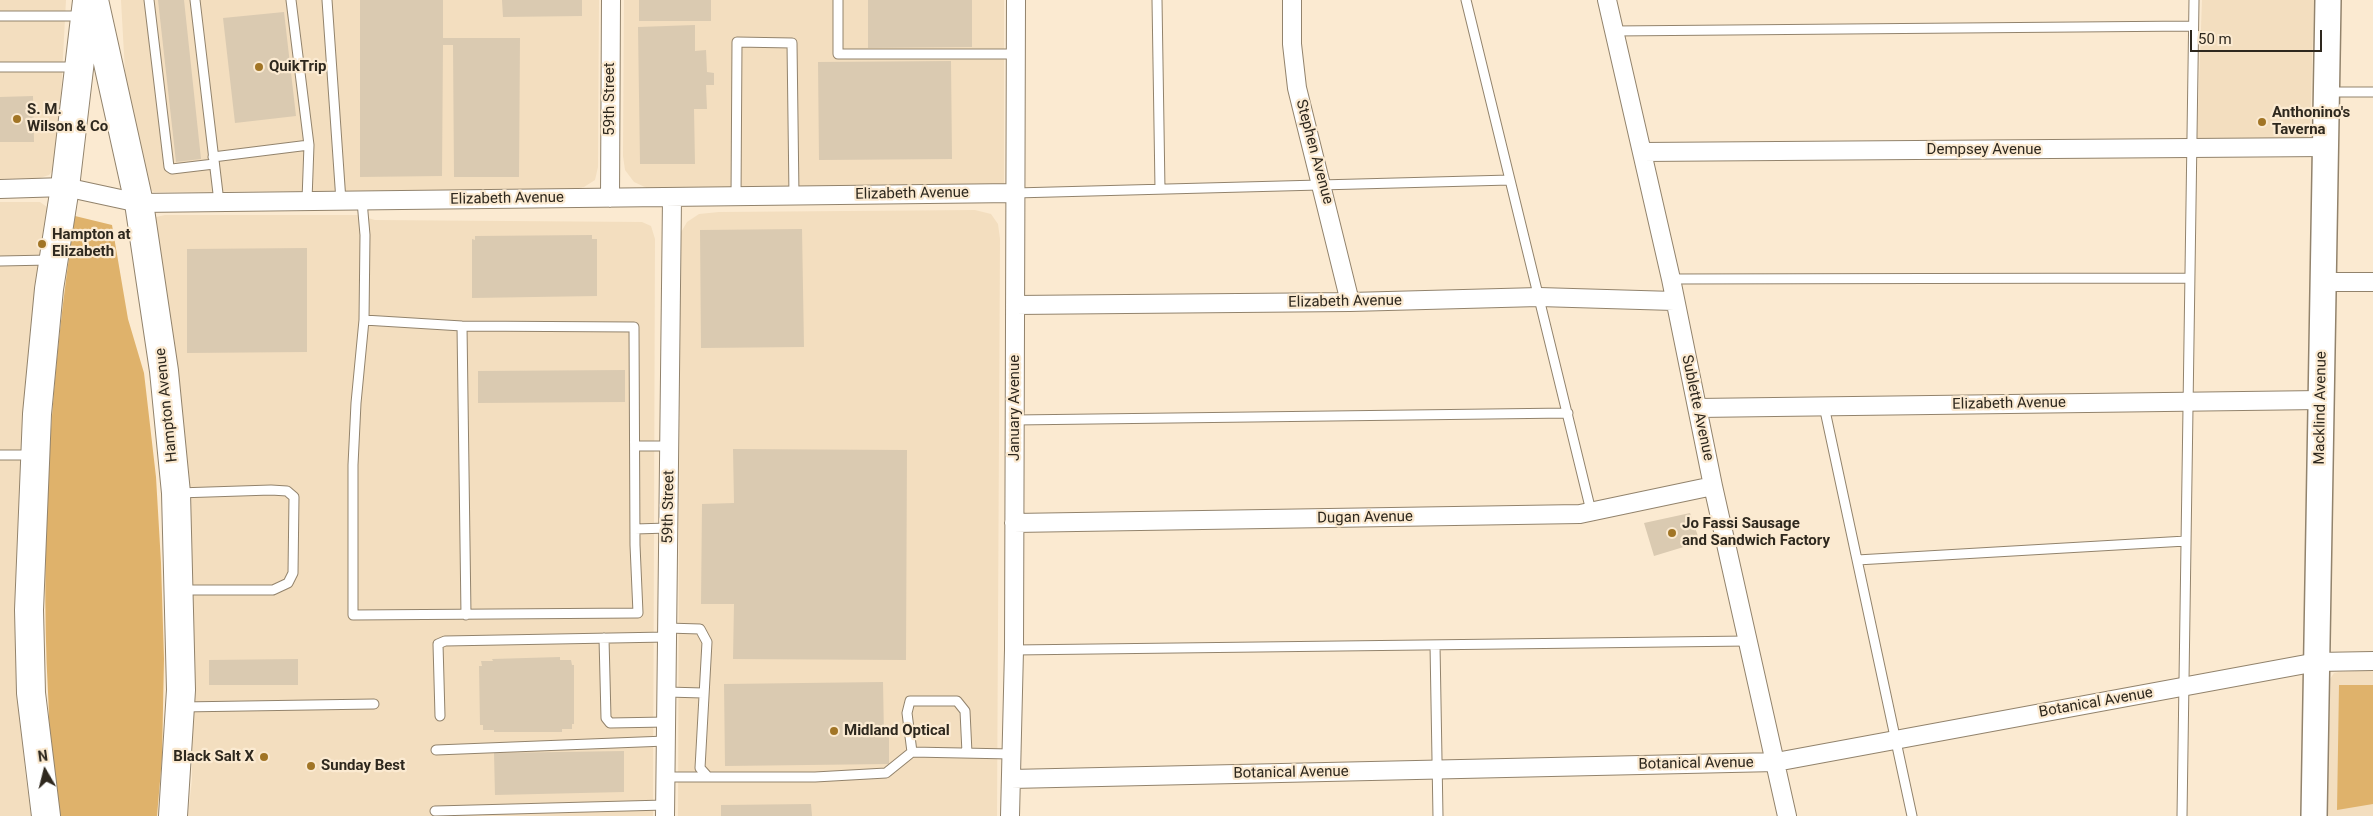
<!DOCTYPE html>
<html>
<head>
<meta charset="utf-8">
<style>
	body { margin:0 }
	#map { position:relative; width:2373px; height:816px; overflow:hidden; background:#fbead1; font-family:Roboto,sans-serif }
	canvas { display:block }
	.north { position:absolute; left:20px; top:746px; width:50px; height:50px; -webkit-text-stroke:4px #fbead1; paint-order:stroke; rotate:352deg; font-size:14px; font-weight:700; line-height:20px; text-align:center; color:#2e281e }
	.north::after { content:''; display:block; margin:auto; width:18px; height:22px; background:#2e281e; clip-path:polygon(50% 0,100% 100%,50% 72%,0 100%) }
	.scale { position:absolute; left:2190px; top:30px; width:132px; height:22px; box-sizing:border-box; border:2px solid #2e281e; border-top:0; padding-left:6px; font-size:15px; line-height:18px; white-space:nowrap; color:#2e281e; -webkit-text-stroke:4px #fbead1; paint-order:stroke }
</style>
</head>
<body>
<div id="map">
<canvas width="2373" height="816"></canvas>
<div class="north">N</div>
<div class="scale">50 m</div>
</div>
<script>
const ctx = document.querySelector('canvas').getContext('2d');
ctx.lineJoin = 'round';
function fill(path, color) {
  ctx.fillStyle = color;
  ctx.fill(path, 'evenodd');
}
function trace(path, color, width, dash) {
  ctx.strokeStyle = color;
  ctx.lineWidth = width;
  ctx.lineCap = dash ? 'butt' : 'round';
  ctx.setLineDash(dash || []);
  ctx.stroke(path);
}
function write(font, color, halo, rows, align = 'center') {
  ctx.font = font + ' Roboto,sans-serif';
  ctx.lineWidth = 4.5;
  ctx.setLineDash([]);
  ctx.textBaseline = 'middle';
  ctx.strokeStyle = halo;
  ctx.fillStyle = color;
  for (const [text, x, y, turn = 0] of rows) {
    ctx.save();
    ctx.translate(x, y);
    ctx.rotate((+turn || 0) * Math.PI / 180);
    ctx.textAlign = isNaN(turn) ? turn : align;
    if (halo) ctx.strokeText(text, 0, 0);
    ctx.fillText(text, 0, 0);
    ctx.restore();
  }
}
const built = new Path2D(`
	M0 0H66L59 131 53 170 49 175 40 178 0 179Z
	M121 0H599L598 167 595 180 584 187 569 190 154 192 147 188 130 106 125 72Z
	M624 0H1004V184L647 188 634 182 625 170 623 156Z
	M2202 0H2314L2310 133 2307 139 2197 140Z
	M0 202H40L47 207 49 220 35 314 23 415 15 600 17 672 25 771 31 816H0Z
	M975 210 991 214 998 224 1000 239 997 816H678L680 234 687 222 699 214 719 212Z
	M165 215H357L375 220 642 222 651 226 655 239 653 816H188L192 779 193 581 180 415 153 227 156 217Z
	M2373 670V816H2327L2330 679 2334 673 2339 672Z`);
const green = new Path2D(`
	M75 216 112 225 128 319 144 373 156 477 161 563 164 659 162 758 157 816H60C49 782 50 729 48 692 40 533 51 374 75 216Z
	M2339 685H2373V804L2337 810Z`);
const building = new Path2D(`
	M158 0H184L201 159 176 162Z
	M360 0H443V38H520L519 177H454L453 45H443L442 176 360 177Z
	M502 0H582V16L503 17Z
	M639 0H711V21H639Z
	M868 0H972V47L868 48Z
	M284 12 296 116 235 123 223 18Z
	M695 25V51L706 50 707 72 714 73V85H706L707 109H694L695 164H640L638 27Z
	M951 61 952 159 819 160 818 62Z
	M33 96 34 142H0V97Z
	M802 229 804 347 701 348 700 230Z
	M592 235V239H597V296L472 298V239L475 240V236Z
	M307 248V352L187 353V249Z
	M625 370V402L478 403V371Z
	M733 449 907 450 906 660 733 659 734 604H701L702 504 734 503Z
	M1690 513 1700 542 1654 556 1644 523Z
	M560 657V660H571L572 665H574V724H572V729H562V732H494V730H483V725H480L479 666H482L481 661H493L492 659Z
	M298 659V685H209V660Z
	M883 682 884 736H889V764L725 766 724 684Z
	M624 751V792L495 795 494 753Z
	M811 804 812 816H721V805Z`);
const lane = new Path2D(`
	M149 0 169 167 172 169 214 164
	M195 0 219 202
	M291 0 309 145 307 200
	M327 0 341 201
	M838 0V54H1015
	M1157 0 1160 189
	M1466 0 1591 511
	M0 16H82
	M1614 31 2192 26
	M0 67H76
	M2328 92H2373
	M213 157 309 145
	M1015 193 1510 180
	M736 197 737 42 792 43 794 196
	M362 201 365 235 364 320 356 403 353 465V615L638 613 635 545 634 327 462 326 364 320
	M0 261 50 260
	M1671 279 2189 278
	M462 326 466 615
	M1824 406 1912 816
	M1015 420 1568 413
	M635 446H669
	M0 455H34
	M178 493 271 490 287 491 294 497 293 573 288 583 273 590H181
	M635 529 668 528
	M1857 560 2186 541
	M667 628 700 629 707 642 700 768 708 777H815L886 773 912 752 1011 754
	M604 638 606 718 610 723 666 722
	M1435 645 1438 816
	M1014 650 1748 641
	M667 692 703 693
	M181 707 374 704
	M440 716 438 644 445 641 667 637
	M436 750 666 741
	M912 752 907 713 910 701H957L965 711 967 753
	M666 777H708
	M435 811 665 805
	M2182 816 2194 0`);
const street = new Path2D(`
	M1292 0V44L1297 88 1350 302
	M1607 0 1671 279 1713 486 1787 816
	M1642 152 2326 147
	M0 189 65 187 139 203 1015 193
	M610 198 611 0
	M2323 282H2373
	M1015 305 1350 302 1539 297 1674 301
	M1697 408 2321 400
	M1014 523 1580 514 1713 486
	M1011 779 1776 762 2317 662 2373 661
	M665 816 672 198
	M1010 816 1014 650 1016 0`);
const secondary = new Path2D(`
	M2314 816 2328 0`);
const primary = new Path2D(`
	M94 0 139 203 164 371 176 493 181 690 173 816
	M46 816 31 693 29 610 37 414 49 289 65 187 87 1`);
const markers = [
	[259,67,5,"#a17526"],
	[17,119,5,"#a17526"],
	[2262,122,5,"#a17526"],
	[42,244,5,"#a17526"],
	[1672,533,5,"#a17526"],
	[834,731,5,"#a17526"],
	[264,757,5,"#a17526"],
	[311,766,5,"#a17526"]
];
const poiNames = [
	["QuikTrip",269,67],
	["S. M.",27,110],
	["Wilson & Co",27,127],
	["Anthonino's",2272,113],
	["Taverna",2272,130],
	["Hampton at",52,235],
	["Elizabeth",52,252],
	["Jo Fassi Sausage",1682,524],
	["and Sandwich Factory",1682,541],
	["Midland Optical",844,731],
	["Black Salt X",254,757,"right"],
	["Sunday Best",321,766]
];
const streetNames = [
	["59th Street",610,99,-90],
	["Dempsey Avenue",1984,150],
	["Stephen Avenue",1314,152,75],
	["Elizabeth Avenue",912,194,-1],
	["Elizabeth Avenue",507,199,-1],
	["Elizabeth Avenue",1345,302,-1],
	["Elizabeth Avenue",2009,404,-1],
	["Hampton Avenue",167,405,-96],
	["January Avenue",1015,408,-90],
	["Sublette Avenue",1697,408,78],
	["Macklind Avenue",2321,408,-89],
	["59th Street",669,507,-89],
	["Dugan Avenue",1365,518,-1],
	["Botanical Avenue",2096,703,-10],
	["Botanical Avenue",1696,764,-1],
	["Botanical Avenue",1291,773,-1]
];
fill(built, '#f3debf');
fill(green, '#dfb26b');
fill(building, '#dacab1');
trace(lane, '#92836c', 11);
trace(street, '#92836c', 20);
trace(secondary, '#92836c', 28);
trace(primary, '#92836c', 30);
trace(lane, '#fff', 9);
trace(street, '#fff', 18);
trace(secondary, '#fff', 25);
trace(primary, '#fff', 28);
for (const [x, y, r, color] of markers) {
  const dot = new Path2D();
  dot.arc(x, y, r, 0, 2 * Math.PI);
  ctx.fillStyle = color;
  ctx.fill(dot);
  trace(dot, '#fbead1', 2);
}
write('bold 15px', '#2e281e', '#fbead1', poiNames, 'left');
write('15px', '#2e281e', '#fbead1', streetNames);
</script>
</body>
</html>
